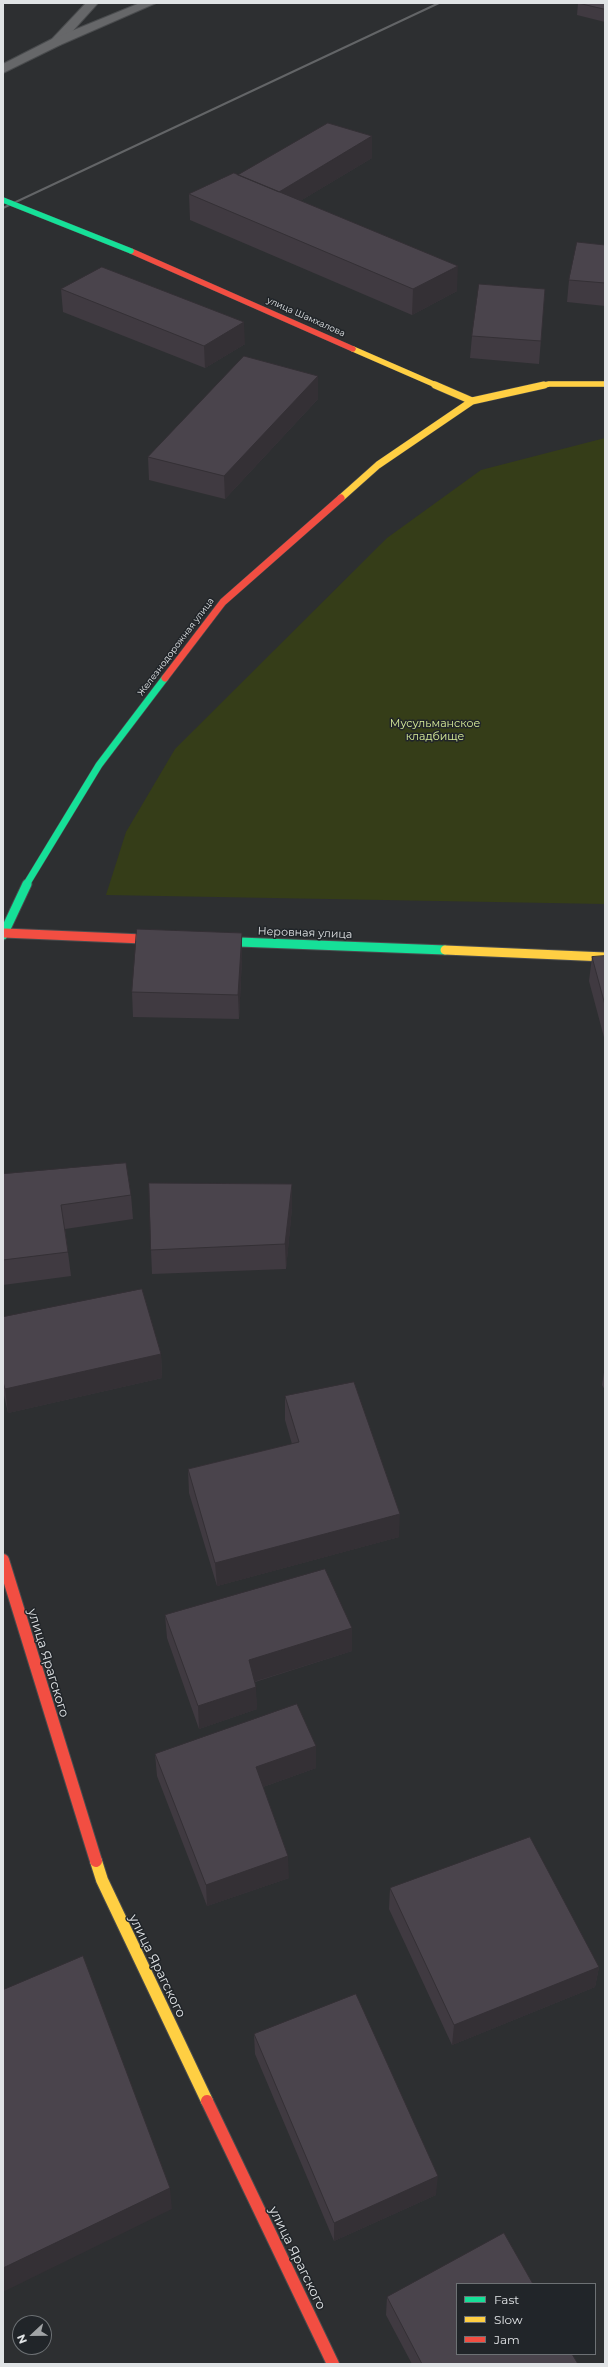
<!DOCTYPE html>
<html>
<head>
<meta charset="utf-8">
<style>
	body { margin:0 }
	#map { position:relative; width:608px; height:2367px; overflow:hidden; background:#2d2f31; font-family:Montserrat,sans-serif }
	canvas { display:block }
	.frame { position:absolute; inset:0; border:4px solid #e0e3e5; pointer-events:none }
	.legend { position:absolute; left:456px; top:2283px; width:140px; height:72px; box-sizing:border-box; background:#212529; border:1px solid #6d7174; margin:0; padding:5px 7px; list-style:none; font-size:12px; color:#e0e3e5 }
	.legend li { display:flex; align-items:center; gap:8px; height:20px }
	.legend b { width:20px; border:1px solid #6d7174 }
	.north { position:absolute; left:12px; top:2315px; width:40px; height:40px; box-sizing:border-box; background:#212529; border:1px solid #6d7174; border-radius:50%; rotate:248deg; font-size:11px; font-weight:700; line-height:16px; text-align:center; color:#e0e3e5 }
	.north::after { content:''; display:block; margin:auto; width:14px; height:18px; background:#a1a4a6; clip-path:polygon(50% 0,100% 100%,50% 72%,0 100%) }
</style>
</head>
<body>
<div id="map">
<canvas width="608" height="2367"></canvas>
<div class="frame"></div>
<ul class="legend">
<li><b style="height:5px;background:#16e098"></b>Fast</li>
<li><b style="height:5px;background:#ffcf43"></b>Slow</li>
<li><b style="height:5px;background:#f24e42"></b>Jam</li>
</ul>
<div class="north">N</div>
</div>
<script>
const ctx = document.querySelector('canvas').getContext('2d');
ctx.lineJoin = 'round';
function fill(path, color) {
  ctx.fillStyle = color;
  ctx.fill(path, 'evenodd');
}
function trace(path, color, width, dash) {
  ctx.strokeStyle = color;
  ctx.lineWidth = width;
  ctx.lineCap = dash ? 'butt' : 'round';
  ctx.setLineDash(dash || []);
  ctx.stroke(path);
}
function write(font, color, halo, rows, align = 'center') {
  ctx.font = font + ' Montserrat,sans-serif';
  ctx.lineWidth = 3;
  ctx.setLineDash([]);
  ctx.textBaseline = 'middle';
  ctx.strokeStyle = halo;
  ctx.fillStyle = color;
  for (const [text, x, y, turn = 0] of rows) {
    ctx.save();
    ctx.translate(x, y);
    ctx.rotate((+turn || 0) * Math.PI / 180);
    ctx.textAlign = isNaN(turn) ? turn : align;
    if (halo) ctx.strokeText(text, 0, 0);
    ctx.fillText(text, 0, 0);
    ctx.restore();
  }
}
const green = new Path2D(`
	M605 438V904L106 895 126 832 175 749 387 538 481 470Z`);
const lane = new Path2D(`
	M86 3H98L60 45H52L50 42 52 39Z`);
const street = new Path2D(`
	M140 3H156L60 45 3 73V64L52 39Z`);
const fastFar1 = new Path2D(`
	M26 885 99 765 165 678`);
const fast = new Path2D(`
	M3 935 27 884
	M213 941 445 950`);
const slowFar3 = new Path2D(`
	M353 349 438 386
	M540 386 549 384H605`);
const slowFar2 = new Path2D(`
	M435 385 472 401
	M341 498 378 465 472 401 544 385`);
const slowFar1 = new Path2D(`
	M445 950 605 957`);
const slow = new Path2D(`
	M96 1861 102 1880 207 2101`);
const jamFar3 = new Path2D(`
	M131 251 353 349`);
const jamFar2 = new Path2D(`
	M165 678 223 602 341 498`);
const jamFar1 = new Path2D(`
	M4 933 166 940`);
const jam = new Path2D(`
	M3 1560 96 1861
	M207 2101 333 2364`);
const rail = new Path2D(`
	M3 208 439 3`);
const fastBridge = new Path2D(`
	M3 200 131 251`);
const wall = new Path2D(`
	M578 3H605V22L577 15Z
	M372 158 300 201 457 291 412 315 190 220 189 194 238 175Z
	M605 245V306L567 302 569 280Z
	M61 289 245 344 205 368 63 312Z
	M545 289 539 364 470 358 472 336Z
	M318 376V399L225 499 149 480 148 457Z
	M242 933V958L239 1019 133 1017 132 992Z
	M605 956V1041L589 981 592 957Z
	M3 1174 131 1195 133 1219 65 1229 71 1276 3 1285Z
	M292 1184V1208L286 1269 152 1274 151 1250Z
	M3 1317 161 1354 162 1378 8 1413 3 1391Z
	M605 1366V1390L602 1385Z
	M285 1396 399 1537 217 1586 189 1493 188 1469 292 1444 285 1420Z
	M165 1615 352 1651 255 1682 257 1709 199 1729 167 1638Z
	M316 1746V1768L263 1787 289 1878 207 1906 157 1776 155 1754Z
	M390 1888 599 1967 595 1987 452 2045 389 1909Z
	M254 2034 436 2195 334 2241 255 2054Z
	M387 2297 578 2364H412L386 2315Z`);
const shadedWall = new Path2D(`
	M372 136V158L280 213 279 192Z
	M458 266 457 291 412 315 413 289Z
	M244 322 245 344 205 368 204 346Z
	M318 376V399L225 499 224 476Z
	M242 933V958L239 1019 238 995Z
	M292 1184V1208L286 1269 285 1244Z
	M161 1354 162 1378 8 1413 5 1389Z
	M400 1514 399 1537 217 1586 215 1563Z
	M352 1628V1651L250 1683 249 1660Z
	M256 1687 257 1709 199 1729 198 1706Z
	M316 1746V1768L257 1789 256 1767Z
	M288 1856 289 1878 207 1906 206 1885Z
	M599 1967 595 1987 452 2045 454 2025Z
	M438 2176 436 2195 334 2241V2223Z
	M170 2188 172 2209 3 2292V2268Z`);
const building = new Path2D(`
	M578 3H605V9Z
	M328 123 372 136 279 192 238 175Z
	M234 173 458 266 413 289 189 194Z
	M577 242 605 245V283L569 280Z
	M102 267 244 322 204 346 61 289Z
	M479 284 545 289 541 341 472 336Z
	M244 356 318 376 224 476 148 457Z
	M137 929 242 933 238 995 132 992Z
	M605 956V1005L592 957Z
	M126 1163 131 1195 61 1205 68 1252 3 1260V1174Z
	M149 1183 292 1184 285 1244 151 1250Z
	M142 1289 161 1354 5 1389 3 1382V1317Z
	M354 1382 400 1514 215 1563 188 1469 299 1442 285 1396Z
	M325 1569 352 1628 249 1660 256 1687 198 1706 165 1615Z
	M297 1704 316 1746 256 1767 288 1856 206 1885 155 1754Z
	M530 1837 599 1967 454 2025 390 1888Z
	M83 1956 170 2188 3 2268V1990Z
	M356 1994 438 2176 334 2223 254 2034Z
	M504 2233 533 2284H457V2354H572L578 2364H422L387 2297Z`);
const farStreetnames = [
	["улица Шамхалова",306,317,24],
	["Железнодорожная улица",176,647,-53]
];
const parkNames = [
	["Мусульманское",435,724],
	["кладбище",435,737]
];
const streetNames = [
	["Неровная улица",305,933,2]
];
const nearStreetnames = [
	["улица Ярагского",48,1663,73],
	["улица Ярагского",157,1966,64],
	["улица Ярагского",297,2258,64]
];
fill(green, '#353d18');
trace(lane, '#4a4c4e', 2);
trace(street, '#4a4c4e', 2);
trace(fastFar1, '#4a4c4e', 8);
trace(fast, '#4a4c4e', 11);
trace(slowFar3, '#4a4c4e', 6);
trace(slowFar2, '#4a4c4e', 8);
trace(slowFar1, '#4a4c4e', 11);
trace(slow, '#4a4c4e', 14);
trace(jamFar3, '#4a4c4e', 6);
trace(jamFar2, '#4a4c4e', 8);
trace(jamFar1, '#4a4c4e', 11);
trace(jam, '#4a4c4e', 14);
fill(lane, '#666769');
fill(street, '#666769');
trace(fastFar1, '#16e098', 7);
trace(fast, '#16e098', 9);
trace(slowFar3, '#ffcf43', 5.5);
trace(slowFar2, '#ffcf43', 7);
trace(slowFar1, '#ffcf43', 9);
trace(slow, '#ffcf43', 12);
trace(jamFar3, '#f24e42', 5.5);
trace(jamFar2, '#f24e42', 7);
trace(jamFar1, '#f24e42', 9);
trace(jam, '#f24e42', 12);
trace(rail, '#636567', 2);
trace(fastBridge, '#4a4c4e', 6, []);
trace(fastBridge, '#16e098', 5.5);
fill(wall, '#403a41');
fill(shadedWall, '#343035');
fill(building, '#4a444c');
trace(building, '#343035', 1);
write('9px', '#e0e3e5', '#212529', farStreetnames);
write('11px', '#d9ee9a', '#212529', parkNames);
write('11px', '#e0e3e5', '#212529', streetNames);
write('13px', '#e0e3e5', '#212529', nearStreetnames);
</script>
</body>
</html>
